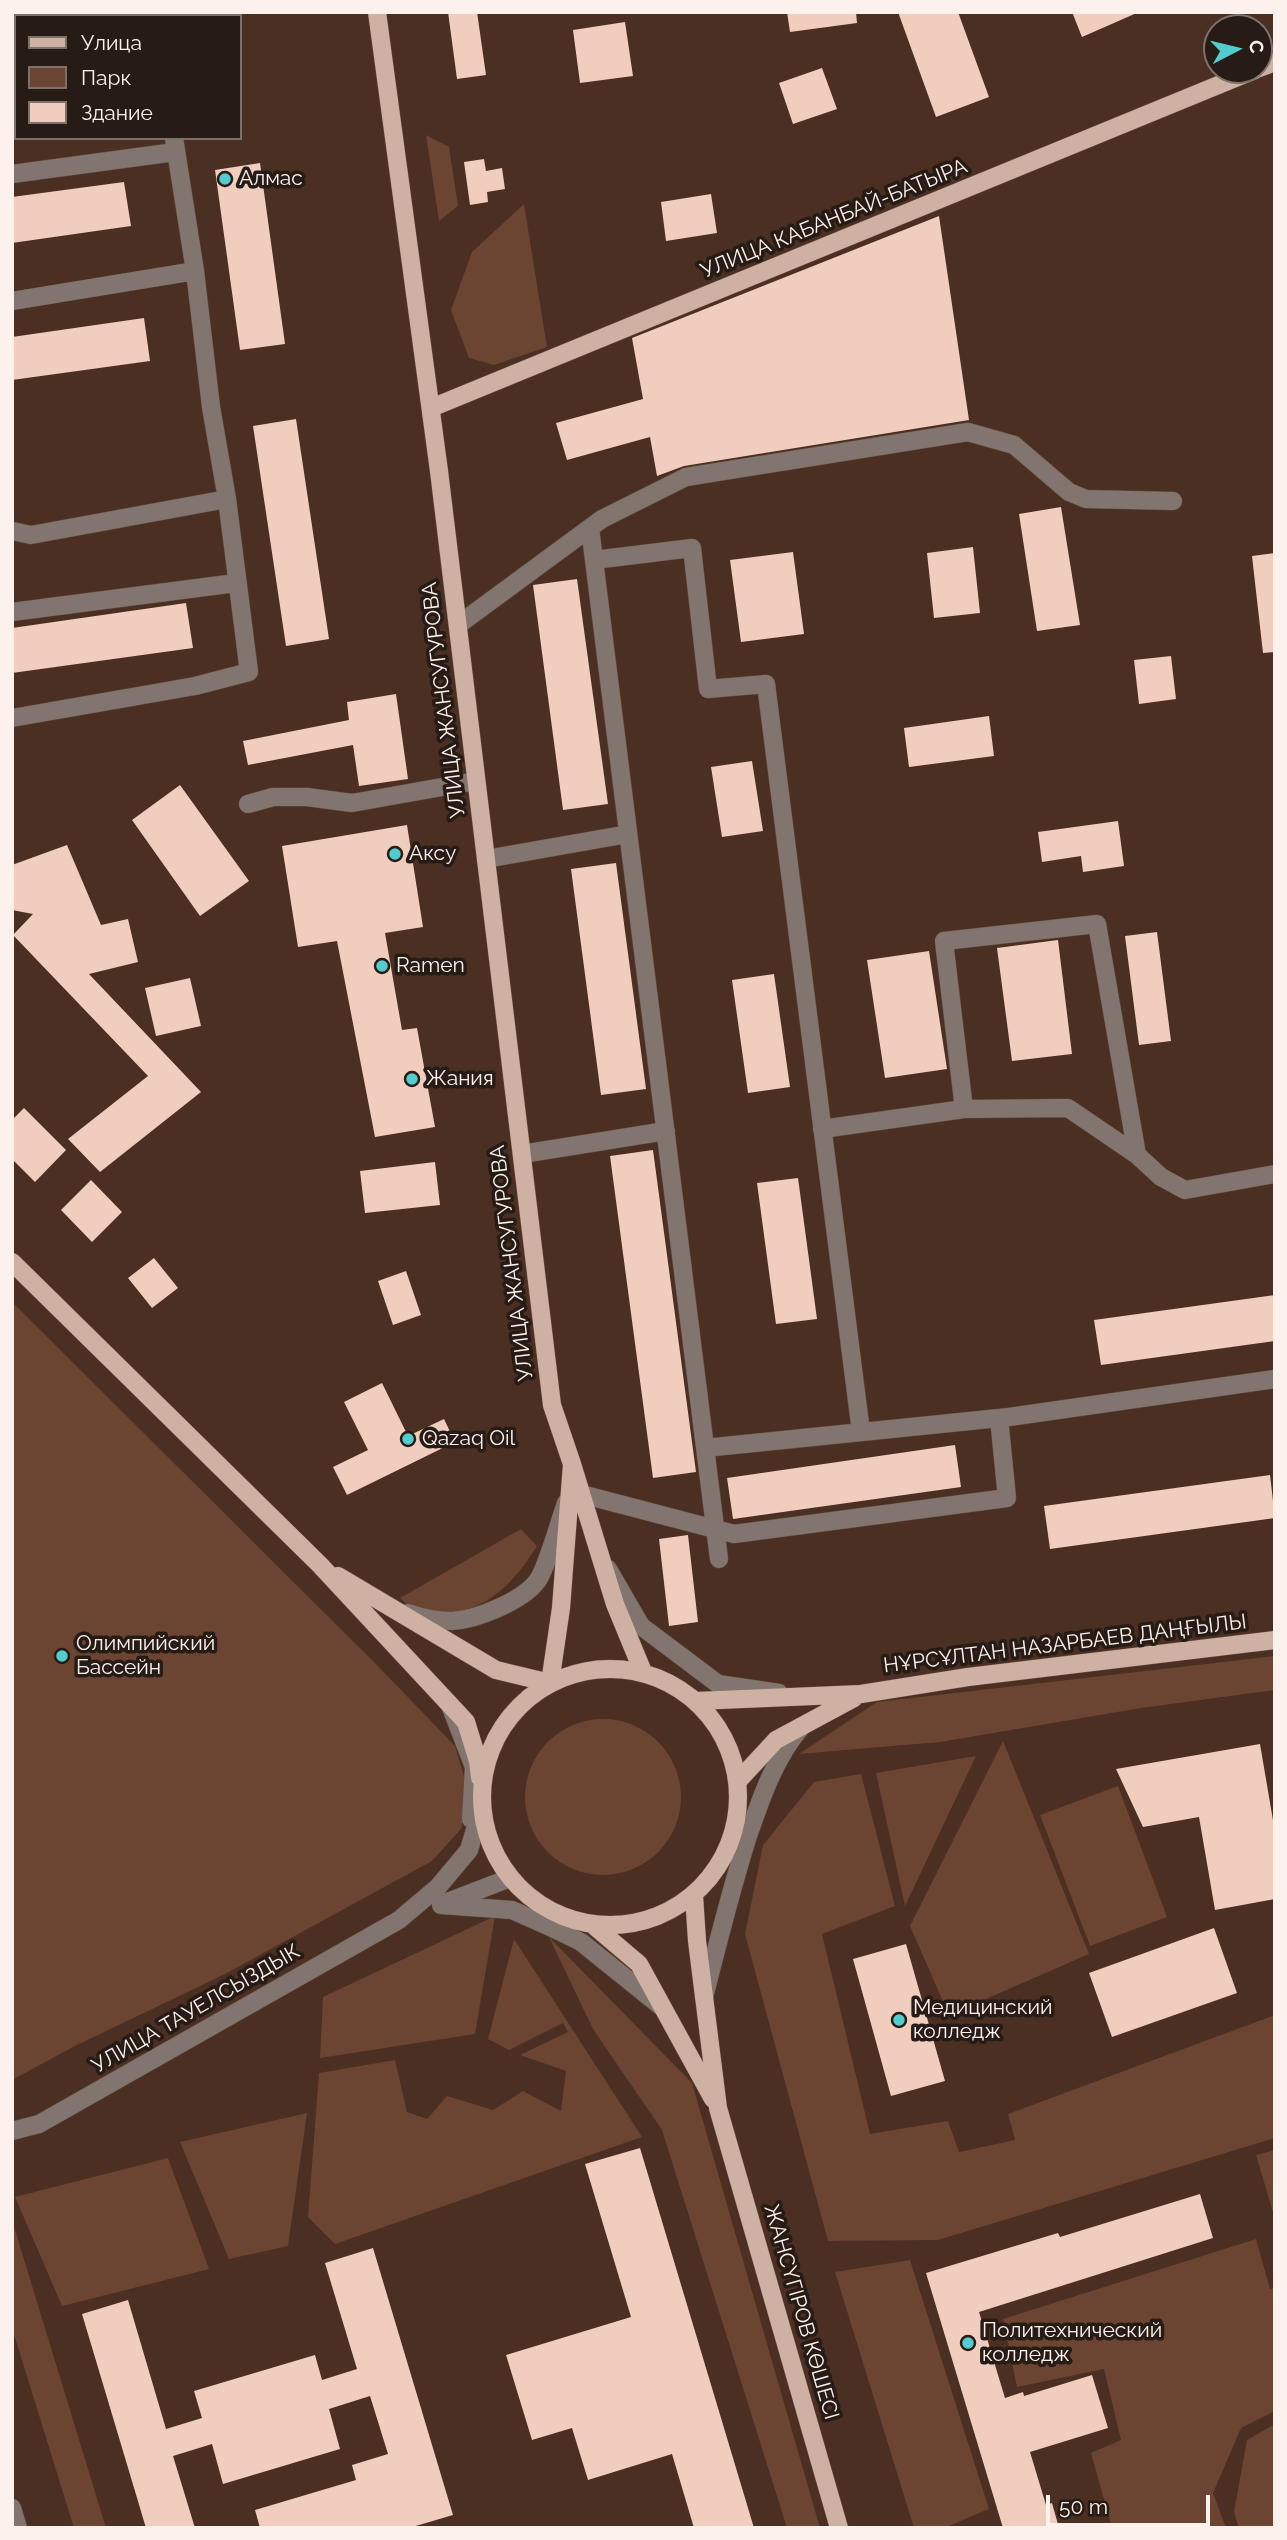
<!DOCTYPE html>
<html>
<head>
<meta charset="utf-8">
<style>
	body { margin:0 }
	#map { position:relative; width:1287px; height:2540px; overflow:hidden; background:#4a2f22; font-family:Raleway,sans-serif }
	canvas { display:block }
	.frame { position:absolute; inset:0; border:14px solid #fcf1ec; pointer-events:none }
	.legend { position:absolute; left:14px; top:14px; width:228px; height:126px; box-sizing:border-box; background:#271b15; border:2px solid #7c716b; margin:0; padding:9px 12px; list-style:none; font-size:21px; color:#fcf1ec }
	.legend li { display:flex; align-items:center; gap:14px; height:35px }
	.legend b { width:35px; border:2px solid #7c716b }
	.north { position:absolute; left:1203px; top:14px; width:70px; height:70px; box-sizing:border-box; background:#271b15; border:2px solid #7c716b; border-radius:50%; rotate:83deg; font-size:19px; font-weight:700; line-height:28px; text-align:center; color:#fcf1ec }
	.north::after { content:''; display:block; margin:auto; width:24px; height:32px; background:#52cdcf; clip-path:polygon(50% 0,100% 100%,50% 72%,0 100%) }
	.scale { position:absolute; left:1046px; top:2495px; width:164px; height:32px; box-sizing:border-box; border:4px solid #fcf1ec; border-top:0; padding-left:9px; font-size:21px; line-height:24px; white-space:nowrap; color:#fcf1ec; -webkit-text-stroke:5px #271b15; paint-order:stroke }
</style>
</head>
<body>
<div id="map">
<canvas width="1287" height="2540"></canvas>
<div class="frame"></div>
<ul class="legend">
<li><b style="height:9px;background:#ceb1a3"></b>Улица</li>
<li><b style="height:19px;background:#6b4432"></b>Парк</li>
<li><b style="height:19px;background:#f0cdbd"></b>Здание</li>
</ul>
<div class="north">С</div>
<div class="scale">50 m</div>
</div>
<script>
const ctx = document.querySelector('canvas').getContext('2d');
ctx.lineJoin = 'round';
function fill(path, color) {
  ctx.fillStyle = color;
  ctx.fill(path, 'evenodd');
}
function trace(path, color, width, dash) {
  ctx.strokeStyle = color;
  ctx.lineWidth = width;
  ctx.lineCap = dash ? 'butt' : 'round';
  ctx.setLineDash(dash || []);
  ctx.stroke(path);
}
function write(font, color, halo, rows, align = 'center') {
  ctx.font = font + ' Raleway,sans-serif';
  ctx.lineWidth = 7;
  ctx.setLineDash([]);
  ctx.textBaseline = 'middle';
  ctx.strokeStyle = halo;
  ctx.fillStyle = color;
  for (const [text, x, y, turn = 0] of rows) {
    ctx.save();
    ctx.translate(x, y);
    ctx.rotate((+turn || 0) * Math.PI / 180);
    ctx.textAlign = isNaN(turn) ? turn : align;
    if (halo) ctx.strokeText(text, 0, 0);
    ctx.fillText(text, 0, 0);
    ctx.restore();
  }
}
const green = new Path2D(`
	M426 135 449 147 458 206 439 221Z
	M524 204 547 347 494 365 469 358 451 310 472 252Z
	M12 1302 376 1664 455 1746 470 1797 461 1829 432 1861 225 1974 73 2047 12 2080Z
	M521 1529 537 1546C514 1582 489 1611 444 1613 422 1614 416 1613 400 1598Z
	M1275 1656V1690L1141 1708 940 1742 799 1754 877 1702Z
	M525 1797a78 78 0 1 1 156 0a78 78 0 1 1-156 0Z
	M1003 1741 1089 1954 949 2015 910 1926Z
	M976 1756 905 1906 876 1773Z
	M861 1774 895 1906 822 1934 870 2134 948 2121 959 2152 1015 2140 1008 2114 1275 2015V2138L938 2240 828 2241 745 1934 763 1845 814 1782Z
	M1118 1786 1167 1917 1090 1946 1040 1815Z
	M495 1916 475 2034 320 2058 323 1997Z
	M549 1937 692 2083 820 2528H787L662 2130 593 2029Z
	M514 1939 642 2137 335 2244 308 2217 319 2073 395 2060 407 2112 427 2119 447 2096 493 2110 523 2091 561 2111 566 2071 520 2055 568 2032 563 2023 509 2050 488 2039Z
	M307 2113 288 2246 229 2259 180 2142Z
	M1275 2150V2219L1256 2155Z
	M168 2158 209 2269 62 2306 15 2197Z
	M12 2220 106 2528H74L12 2328Z
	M1256 2239 1270 2289 1275 2288V2411L1241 2428 1213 2493 1226 2528H1112L1091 2453 1121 2440 1104 2369 1017 2387 1003 2319Z
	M910 2260 989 2509 944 2528H914L835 2272Z
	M1275 2424V2528H1239L1234 2512 1247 2440Z`);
const building = new Path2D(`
	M448 12H477L486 75 457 79Z
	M787 12H856L857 23 790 32Z
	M898 12H958L989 97 936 117Z
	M1072 12H1139L1082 37Z
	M625 22 633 76 580 83 573 30Z
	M822 68 837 109 793 124 779 83Z
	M484 159 486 171 502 168 505 189 487 192 488 202 470 205 464 162Z
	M260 163 285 344 240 350 215 170Z
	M124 182 131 226 12 243V197Z
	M711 194 717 233 666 241 661 202Z
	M939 216 969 420 684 466 657 476 650 437 567 460 556 423 643 399 632 338Z
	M144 318 150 361 12 380V337Z
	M296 419 329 639 286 646 253 426Z
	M1061 507 1080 625 1037 631 1019 514Z
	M973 547 980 613 934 618 927 553Z
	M793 552 804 634 741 642 730 560Z
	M1275 553V652L1263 653 1252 556Z
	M577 579 608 804 563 810 533 585Z
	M186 603 193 648 12 673V628Z
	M1171 656 1176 699 1139 704 1134 660Z
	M396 694 408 779 359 786 353 745 248 765 243 741 349 720 347 702Z
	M989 716 994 756 909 767 904 728Z
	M752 761 763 831 722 837 711 767Z
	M180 785 249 881 200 916 132 820Z
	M1118 821 1124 866 1083 872 1081 856 1042 862 1038 832Z
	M407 825 423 927 385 933 402 1030 417 1028 435 1127 375 1137 337 941 298 947 282 846Z
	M67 845 101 925 128 919 138 962 89 974 201 1092 100 1172 68 1139 148 1076 13 935 33 914 12 910V865Z
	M616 863 646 1089 601 1095 571 869Z
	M1157 932 1171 1041 1139 1045 1125 936Z
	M1058 940 1072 1054 1012 1061 997 948Z
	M929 951 947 1069 885 1078 867 960Z
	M774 974 790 1087 748 1093 732 980Z
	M190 978 201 1026 156 1036 145 988Z
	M24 1108 66 1150 35 1182 12 1159V1120Z
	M653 1150 696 1472 653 1478 610 1156Z
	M435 1162 440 1205 365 1213 360 1171Z
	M798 1178 817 1319 776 1324 757 1183Z
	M91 1180 122 1212 92 1242 61 1210Z
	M154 1258 178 1288 152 1308 128 1278Z
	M406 1271 421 1315 393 1325 378 1281Z
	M1275 1295V1341L1101 1365 1094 1320Z
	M382 1383 408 1436 444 1419 455 1442 347 1495 333 1467 368 1450 344 1402Z
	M955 1445 961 1487 733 1519 727 1478Z
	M1270 1475 1275 1518 1050 1549 1044 1506Z
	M688 1535 698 1622 669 1626 659 1539Z
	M1260 1744 1275 1832V1899L1215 1910 1199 1817 1143 1827 1116 1769Z
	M1214 1928 1237 1993 1112 2037 1089 1973Z
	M906 1944 945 2081 891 2096 853 1959Z
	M640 2148 754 2528H694L672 2454 588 2480 572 2428 532 2440 506 2355 631 2317 585 2164Z
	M1200 2194 1213 2238 979 2312 1005 2398 1023 2392 1024 2396 1092 2375 1108 2428 1030 2452 1046 2505 1052 2503 1059 2528H1003L926 2273 1058 2233 1060 2237Z
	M373 2248 453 2515 409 2528H260L255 2510 356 2480 352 2465 388 2454 370 2396 329 2409 340 2449 223 2484 212 2444 173 2456 195 2528H146L82 2314 128 2300 166 2429 202 2418 194 2391 315 2355 322 2380 357 2369 325 2263Z`);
const minor = new Path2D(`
	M161 12 162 16
	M12 42 16 41
	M12 174 175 152
	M12 301 195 271
	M590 528 719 1559
	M12 531 31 535 227 499
	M594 560 692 548 708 689 766 684 861 1432
	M12 612 236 583
	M458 625 602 519 686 477 968 432 1014 445 1069 492 1086 499 1173 501
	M12 718 195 686 249 672 227 499 211 407 195 271 174 138
	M248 804 273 797H307L352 803 476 781
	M486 859 628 834
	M964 1109 944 941 1097 924 1137 1155
	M822 1129 964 1109 1068 1108 1137 1155 1161 1177 1185 1190 1275 1174
	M522 1154 666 1131
	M705 1448 1009 1417 1275 1379
	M581 1494 734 1534 1007 1498 999 1418
	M608 1569 641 1626 718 1684 779 1693
	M408 1613C423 1618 436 1621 451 1621 476 1620 523 1601 538 1580 547 1567 560 1520 566 1503
	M450 1705 474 1767 471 1819
	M445 1903 510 1878
	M441 1905 512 1910 548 1926 581 1942 663 2008
	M704 1997C718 1943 731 1889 748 1836 761 1798 775 1757 802 1726
	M12 2131 39 2124 399 1920 438 1887 469 1850 482 1806
	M12 2508 18 2528`);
const major = new Path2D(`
	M377 12 439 471 552 1405 572 1464
	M1259 68 1275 62
	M431 408 1255 70
	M12 1262 320 1565 466 1722 478 1761 480 1778
	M338 1576 496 1670 550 1683 561 1608 572 1464 615 1604 643 1672
	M482 1797a128 128 0 1 1 256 0a128 128 0 1 1-256 0Z
	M696 1701 861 1694 968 1677 1275 1640
	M738 1781 776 1740 854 1698
	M694 1895 697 1941 718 2108 839 2528
	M593 1925 639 1964 713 2099`);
const markers = [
	[225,179,7,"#52cdcf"],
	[395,854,7,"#52cdcf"],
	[382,966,7,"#52cdcf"],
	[412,1079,7,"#52cdcf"],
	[408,1439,7,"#52cdcf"],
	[62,1656,7,"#52cdcf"],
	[899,2020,7,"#52cdcf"],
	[968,2343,7,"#52cdcf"]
];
const poiNames = [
	["Алмас",239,179],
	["Аксу",409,854],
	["Ramen",396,966],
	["Жания",426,1079],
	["Qazaq Oil",422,1439],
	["Олимпийский",76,1644],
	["Бассейн",76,1668],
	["Медицинский",913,2008],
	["колледж",913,2032],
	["Политехнический",982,2331],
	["колледж",982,2355]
];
const streetNames = [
	["УЛИЦА КАБАНБАЙ-БАТЫРА",834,219,-22],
	["УЛИЦА ЖАНСУГУРОВА",444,700,-97],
	["УЛИЦА ЖАНСУГУРОВА",512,1263,-97],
	["НҰРСҰЛТАН НАЗАРБАЕВ ДАҢҒЫЛЫ",1065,1644,-7],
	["УЛИЦА ТАУЕЛСЫЗДЫК",196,2009,-30],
	["ЖАНСҮГІРОВ КӨШЕСІ",801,2312,74]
];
fill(green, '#6b4432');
fill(building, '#f0cdbd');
trace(minor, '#664e42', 19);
trace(major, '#664e42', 19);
trace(minor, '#82746e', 18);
trace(major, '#ceb1a3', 18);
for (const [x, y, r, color] of markers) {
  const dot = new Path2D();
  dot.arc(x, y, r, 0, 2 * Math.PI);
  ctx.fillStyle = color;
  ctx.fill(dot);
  trace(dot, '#271b15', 2.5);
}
write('21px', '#fcf1ec', '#271b15', poiNames, 'left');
write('21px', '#fcf1ec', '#271b15', streetNames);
</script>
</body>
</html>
